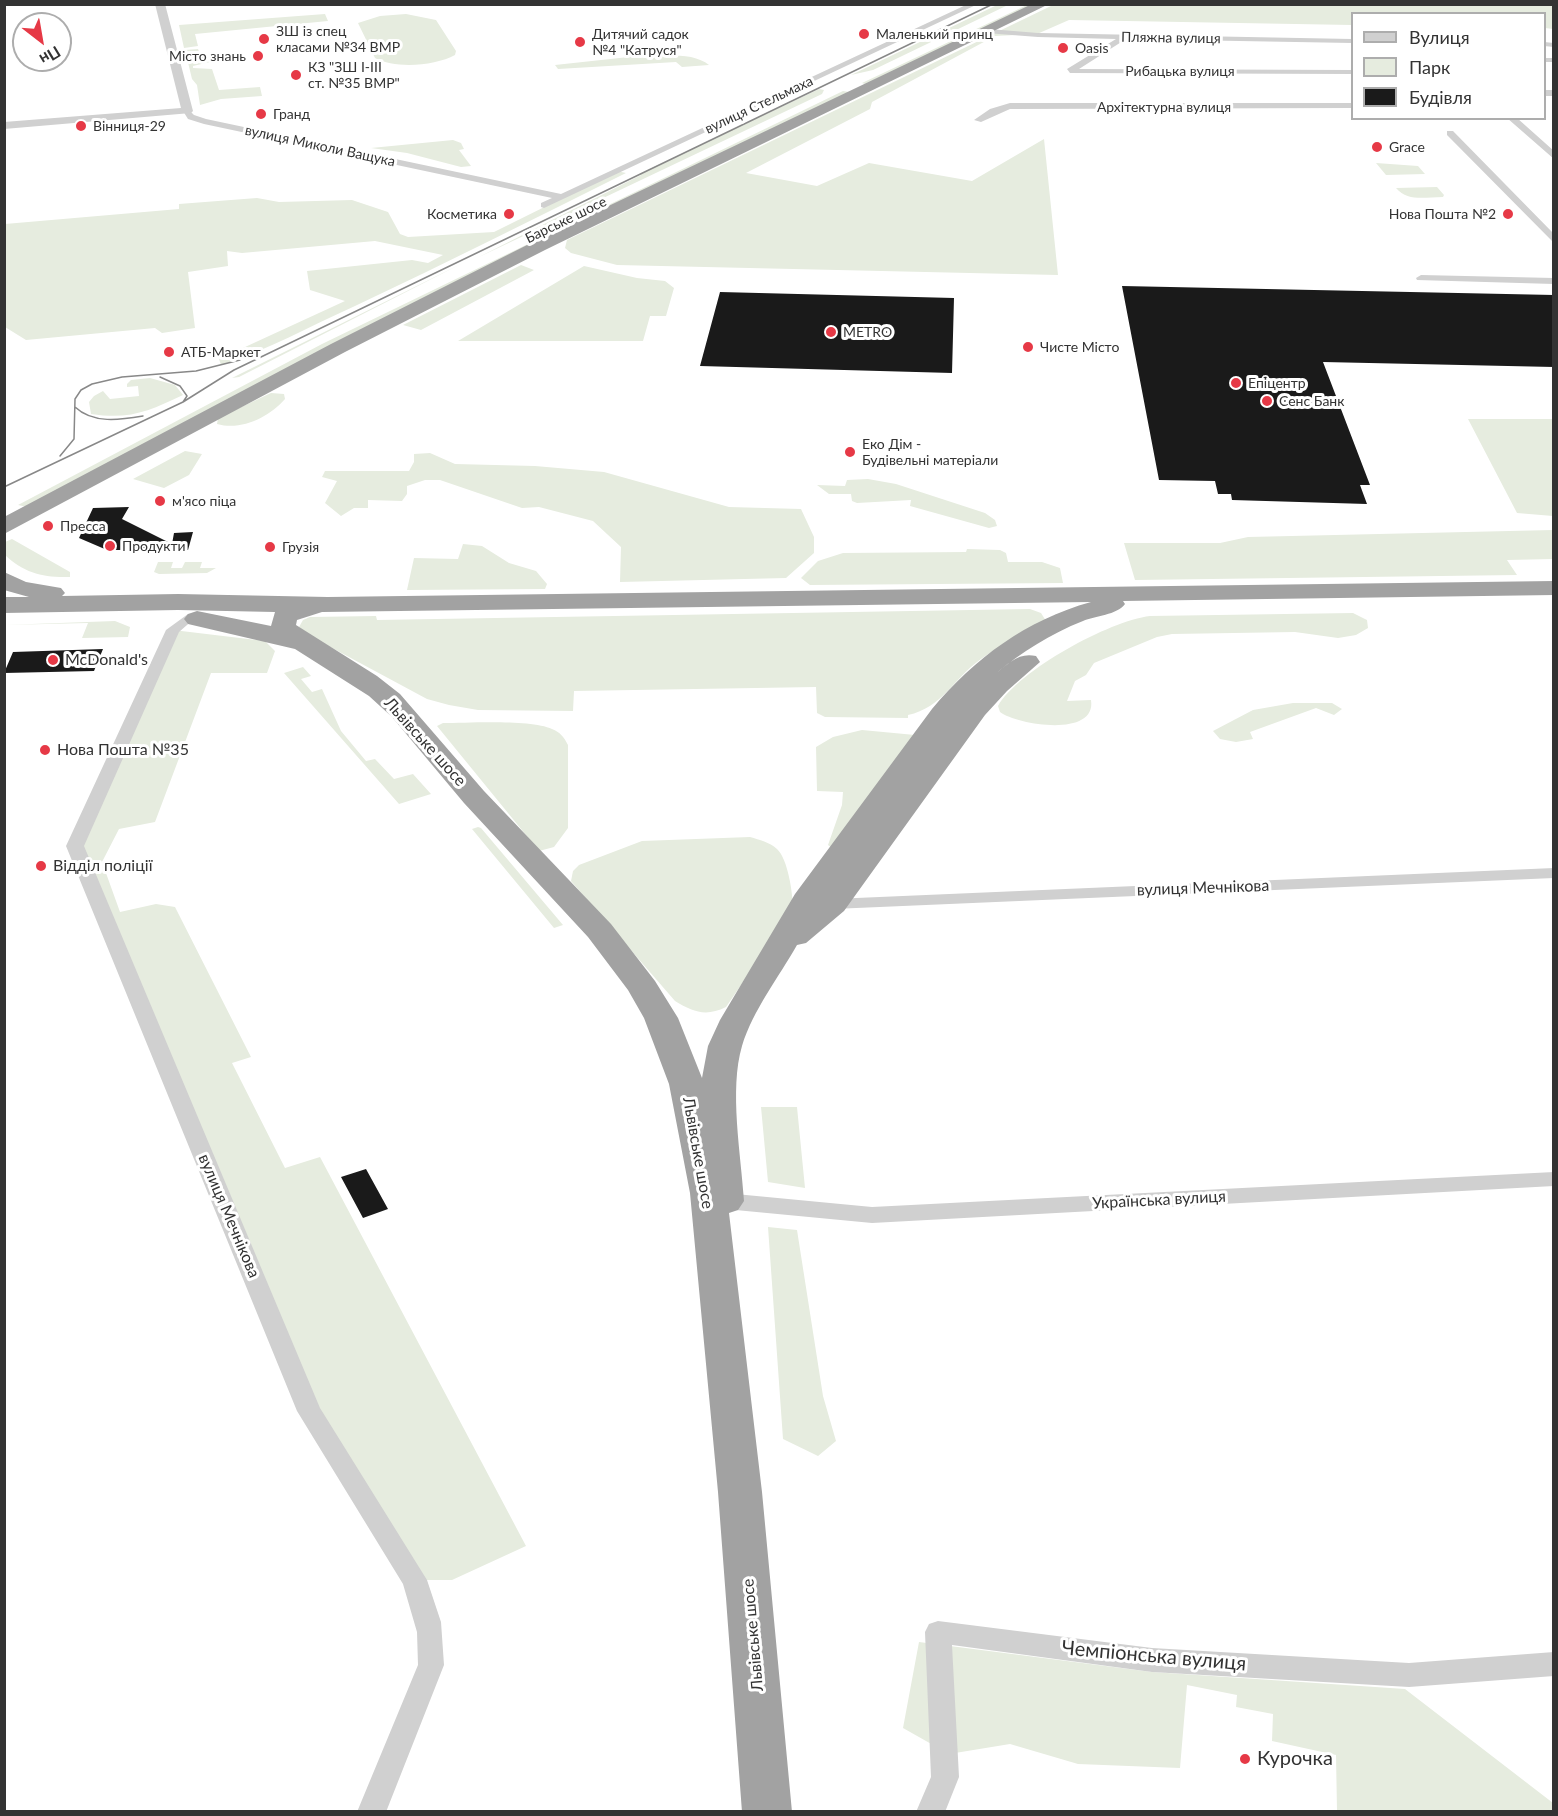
<!DOCTYPE html>
<html>
<head>
<meta charset="utf-8">
<style>
	body { margin:0 }
	#map { position:relative; width:1558px; height:1816px; overflow:hidden; background:#fff; font-family:Lato,sans-serif }
	canvas { display:block }
	.frame { position:absolute; inset:0; border:6px solid #333; pointer-events:none }
	.legend { position:absolute; left:1351px; top:12px; width:195px; height:108px; box-sizing:border-box; background:#fff; border:2px solid #adadad; margin:0; padding:8px 10px; list-style:none; font-size:18px; color:#333 }
	.legend li { display:flex; align-items:center; gap:12px; height:30px }
	.legend b { width:30px; border:2px solid #adadad }
	.north { position:absolute; left:12px; top:12px; width:60px; height:60px; box-sizing:border-box; background:#fff; border:2px solid #adadad; border-radius:50%; rotate:149deg; font-size:16px; font-weight:700; line-height:24px; text-align:center; color:#333 }
	.north::after { content:''; display:block; margin:auto; width:21px; height:27px; background:#e63946; clip-path:polygon(50% 0,100% 100%,50% 72%,0 100%) }
</style>
</head>
<body>
<div id="map">
<canvas width="1558" height="1816"></canvas>
<div class="frame"></div>
<ul class="legend">
<li><b style="height:8px;background:#d0d0d0"></b>Вулиця</li>
<li><b style="height:16px;background:#e6ecdf"></b>Парк</li>
<li><b style="height:16px;background:#1a1a1a"></b>Будівля</li>
</ul>
<div class="north">Пн</div>
</div>
<script>
const ctx = document.querySelector('canvas').getContext('2d');
ctx.lineJoin = 'round';
function fill(path, color) {
  ctx.fillStyle = color;
  ctx.fill(path, 'evenodd');
}
function trace(path, color, width, dash) {
  ctx.strokeStyle = color;
  ctx.lineWidth = width;
  ctx.lineCap = dash ? 'butt' : 'round';
  ctx.setLineDash(dash || []);
  ctx.stroke(path);
}
function write(font, color, halo, rows, align = 'center') {
  ctx.font = font + ' Lato,sans-serif';
  ctx.lineWidth = 6;
  ctx.setLineDash([]);
  ctx.textBaseline = 'middle';
  ctx.strokeStyle = halo;
  ctx.fillStyle = color;
  for (const [text, x, y, turn = 0] of rows) {
    ctx.save();
    ctx.translate(x, y);
    ctx.rotate((+turn || 0) * Math.PI / 180);
    ctx.textAlign = isNaN(turn) ? turn : align;
    if (halo) ctx.strokeText(text, 0, 0);
    ctx.fillText(text, 0, 0);
    ctx.restore();
  }
}
const green = new Path2D(`
	M1008 5 873 70 851 75 995 6Z
	M1027 5H1036L865 84 862 83Z
	M1053 5H1553V29L1545 28 1544 14H1352V25L1069 20 1037 34 995 36 872 102 870 109 746 173 817 186 869 163 972 181 1044 139 1058 275 617 265 571 253 565 248 567 240Z
	M325 14 328 21 195 34 198 46 184 48 179 25Z
	M406 14 436 20 456 51 455 55C435 66 395 69 375 58L358 23 380 16Z
	M198 49 200 54 208 55 210 62 193 66V68L212 69 219 90 260 87 262 96 221 99 200 105 197 85 192 79 185 50Z
	M638 56C658 56 693 51 709 65L682 67 676 62 558 69 555 65Z
	M819 89 824 90 822 94 477 258 641 175 639 174Z
	M843 91 849 92 27 507 18 505 322 344Z
	M453 140 461 143 464 149 459 150 471 166 461 167 407 153 371 148Z
	M1376 163 1418 166 1425 174 1386 175Z
	M617 171 626 173C536 218 446 263 355 306 310 326 268 350 221 365L219 359 345 301 310 290 307 271 412 260 428 263 443 255 375 241 242 253 227 251 228 266 188 272 195 328 162 333 155 328 26 340 5 327V224L179 209V204L257 198 279 202 352 200 388 212 400 234 408 237 494 232Z
	M1437 187 1444 195 1443 197C1425 197 1408 202 1396 188Z
	M465 262 239 377 232 378Z
	M521 265 534 270 421 330 403 325Z
	M584 266 637 278 665 281 674 288 666 316H650L643 341H458Z
	M150 378 175 385 183 395C149 411 130 420 91 414L89 402 94 396 103 391 110 399 139 396 138 386 127 387V384L131 380Z
	M271 393 284 394 285 399C269 417 242 431 217 424L218 418Z
	M1468 419H1553V516L1517 513Z
	M185 451 202 454 189 475 164 488 133 479Z
	M430 453 455 464 535 466 604 472 729 507 801 509 814 537V553L786 578 620 582 621 547 593 521 539 507 522 508 440 480H425L407 486V494L402 501 368 500V508H354L341 516 325 503 337 481 322 477 325 471H409L414 462V454Z
	M868 479 896 484 985 513 995 520 997 526 989 528 910 506 911 500 857 503 852 501 851 494H829L817 485 845 486 847 480Z
	M1553 530V559L1507 560 1517 575 1135 580 1124 543H1220L1248 537Z
	M12 539 70 572V577C44 578 24 573 5 555V542Z
	M463 544 482 546 509 563 536 571 547 584 545 589 407 590 414 558 458 559Z
	M967 549 1000 550 1006 553 1008 562H1042L1060 568 1063 583 810 585 801 578 818 561 843 553 966 552Z
	M158 562H173L171 568H182L185 562H202L200 568H216L207 573 159 574 154 572Z
	M1030 609 1041 613 1046 621C1024 633 1001 645 981 659 954 678 942 708 908 715V718L825 717 817 713 816 687 574 691 573 711 478 710 449 705 427 699 308 635 299 627 303 620 310 617 376 616 377 620Z
	M1353 613 1367 620 1368 628 1356 635 1338 638 1295 632 1172 634 1157 637 1094 663 1086 675 1075 681 1067 701 1091 700C1097 738 1017 725 1000 712L998 706C1019 670 1109 621 1150 616Z
	M115 621 130 627 128 637 82 638 88 623 4 625Z
	M173 630 265 641 275 651 267 673H211L155 822 119 829 102 862 120 912 156 904 175 907 251 1057 232 1063 285 1168 320 1157 526 1546 452 1580H414L321 1431 75 846Z
	M303 667 311 676 301 679 312 692 322 689 341 731 366 761 375 759 394 779 413 774 431 794 399 804 284 673Z
	M1293 703H1332L1342 709 1334 715 1316 708 1250 732 1253 739 1236 742 1220 739 1213 731 1253 710Z
	M443 723C468 723 531 719 552 729 560 732 564 737 568 745V828L554 847 539 851 437 726Z
	M862 730 915 735 833 849 828 845 842 805 843 792 817 791 816 747 833 737Z
	M478 827 481 828 563 925 554 928 472 829Z
	M750 837C760 840 769 842 777 849 788 859 793 894 793 909L726 1007C706 1017 693 1012 675 1001L571 881 573 871 579 865 642 841Z
	M761 1107H797L805 1188 768 1182Z
	M768 1227 797 1230 823 1396 836 1441 818 1456 783 1439Z
	M919 1642 1152 1672 1405 1689 1553 1803V1811H1337L1336 1755 1272 1741 1273 1714 1236 1707 1237 1695 1187 1685 1180 1768 1078 1764 1010 1744 949 1754 903 1728Z`);
const building = new Path2D(`
	M1122 286 1554 295V367L1323 362 1370 485H1360L1367 504 1232 500 1231 494H1218L1215 481 1159 480Z
	M720 292 954 298 952 373 700 366Z
	M129 507 122 519 172 544 174 533 193 532 188 550H107L79 538 93 508Z
	M103 649 94 671 4 673 13 652Z
	M366 1169 388 1209 363 1218 341 1177Z`);
const minor = new Path2D(`
	M968 4H978L544 208 541 207V203L552 198 204 124 188 119 183 111 187 108 194 115 206 119 561 194Z
	M989 29 1038 33 1352 39V43L1126 39 1079 69 1352 70V74L1070 73 1067 69 1116 39 1038 37 986 33Z
	M1544 42 1554 43V47L1544 46Z
	M1544 58H1554V62H1544Z
	M1544 90H1554V96H1544Z
	M1010 103H1352V108L1010 109 981 122 974 120 990 109Z
	M1507 118H1517L1554 151V159Z
	M1447 131H1453L1554 234V243L1447 135Z
	M1421 275 1554 278V284L1417 280 1416 278Z
	M188 614 195 618 179 632 84 846 320 1408 427 1580 441 1622 444 1665 386 1812H357L418 1665 417 1632 403 1584 297 1411 66 846 166 630Z
	M1554 868V878L833 909 824 904 833 899Z
	M1554 1172V1186L872 1223 725 1209 717 1206 714 1201 717 1196 725 1193 872 1207Z
	M938 1621 1152 1648 1409 1663 1554 1652V1676L1409 1687 1152 1672 952 1645 959 1777 945 1812H916L931 1777 925 1632 929 1624Z`);
const tertiary = new Path2D(`
	M155 4H165L193 111 191 113 4 129V122L181 108Z`);
const trunk = new Path2D(`
	M1032 4H1049L545 250 345 352 4 534V517L331 344 533 242Z
	M4 572 26 582 61 588 65 593 62 596 178 594 328 597 1554 581V595L1123 601 1125 604C1117 615 1095 616 1083 621 1050 634 1022 652 995 674 1009 663 1019 652 1036 656L1040 662 1007 691 985 715 844 911 806 943 797 945C779 977 753 1010 742 1046 729 1090 741 1154 744 1201L738 1210 729 1213 762 1492 792 1812H742L718 1492 690 1193 669 1084 644 1018 628 990 588 937 464 803 392 717 369 696 295 649 188 624 184 619 188 614 197 611 271 626 275 612 178 610 4 613V597H29L4 590ZM1091 602C1026 620 975 658 932 709L795 894 720 1020 708 1046 702 1078 678 1018 655 981 611 924 484 791 400 694 377 676 296 625 297 620 322 612Z`);
const tram = new Path2D(`
	M160 377 180 386 187 396 183 402
	M75 407C93 424 120 420 143 416
	M60 456 74 439 75 399 81 390 92 384 122 377 196 371 240 360
	M4 487 183 402 234 370 993 4`);
const markers = [
	[864,34,6,"#e63946"],
	[264,39,6,"#e63946"],
	[580,42,6,"#e63946"],
	[1063,48,6,"#e63946"],
	[258,56,6,"#e63946"],
	[296,75,6,"#e63946"],
	[261,114,6,"#e63946"],
	[81,126,6,"#e63946"],
	[1377,147,6,"#e63946"],
	[509,214,6,"#e63946"],
	[1508,214,6,"#e63946"],
	[831,332,6,"#e63946"],
	[1028,347,6,"#e63946"],
	[169,352,6,"#e63946"],
	[1236,383,6,"#e63946"],
	[1267,401,6,"#e63946"],
	[850,452,6,"#e63946"],
	[160,501,6,"#e63946"],
	[48,526,6,"#e63946"],
	[110,546,6,"#e63946"],
	[270,547,6,"#e63946"],
	[53,660,6,"#e63946"],
	[45,750,6,"#e63946"],
	[41,866,6,"#e63946"],
	[1245,1759,6,"#e63946"]
];
const farPoinames = [
	["ЗШ із спец",276,31],
	["класами №34 ВМР",276,47],
	["Дитячий садок",592,34],
	["№4 \"Катруся\"",592,50],
	["Маленький принц",876,34],
	["Oasis",1075,48],
	["Місто знань",246,56,"right"],
	["КЗ \"ЗШ І-ІІІ",308,67],
	["ст. №35 ВМР\"",308,83],
	["Гранд",273,114],
	["Вінниця-29",93,126],
	["Grace",1389,147],
	["Косметика",497,214,"right"],
	["Нова Пошта №2",1496,214,"right"],
	["METRO",843,332],
	["Чисте Місто",1040,347],
	["АТБ-Маркет",181,352],
	["Епіцентр",1248,383],
	["Сенс Банк",1279,401],
	["Еко Дім -",862,444],
	["Будівельні матеріали",862,460],
	["м'ясо піца",172,501],
	["Пресса",60,526],
	["Продукти",122,546],
	["Грузія",282,547]
];
const farStreetnames = [
	["Пляжна вулиця",1171,38,1],
	["Рибацька вулиця",1180,71],
	["вулиця Стельмаха",759,105,-25],
	["Архітектурна вулиця",1164,107],
	["вулиця Миколи Ващука",320,146,12],
	["Барське шосе",566,220,-26]
];
const poiNames = [
	["McDonald's",65,660],
	["Нова Пошта №35",57,750],
	["Відділ поліції",53,866]
];
const streetNames = [
	["Львівське шосе",425,742,48],
	["вулиця Мечнікова",1203,888,-2],
	["Львівське шосе",698,1153,80],
	["Українська вулиця",1159,1200,-3],
	["вулиця Мечнікова",229,1216,67],
	["Львівське шосе",753,1635,-95]
];
const nearStreetnames = [
	["Чемпіонська вулиця",1154,1656,5]
];
const nearPoinames = [
	["Курочка",1257,1759]
];
fill(green, '#e6ecdf');
fill(building, '#1a1a1a');
fill(minor, '#d0d0d0');
fill(tertiary, '#d0d0d0');
fill(trunk, '#a2a2a2');
trace(tram, '#888', 1.5);
for (const [x, y, r, color] of markers) {
  const dot = new Path2D();
  dot.arc(x, y, r, 0, 2 * Math.PI);
  ctx.fillStyle = color;
  ctx.fill(dot);
  trace(dot, '#fff', 2);
}
write('14px', '#333', '#fff', farPoinames, 'left');
write('14px', '#333', '#fff', farStreetnames);
write('16px', '#333', '#fff', poiNames, 'left');
write('16px', '#333', '#fff', streetNames);
write('20px', '#333', '#fff', nearStreetnames);
write('20px', '#333', '#fff', nearPoinames, 'left');
</script>
</body>
</html>
